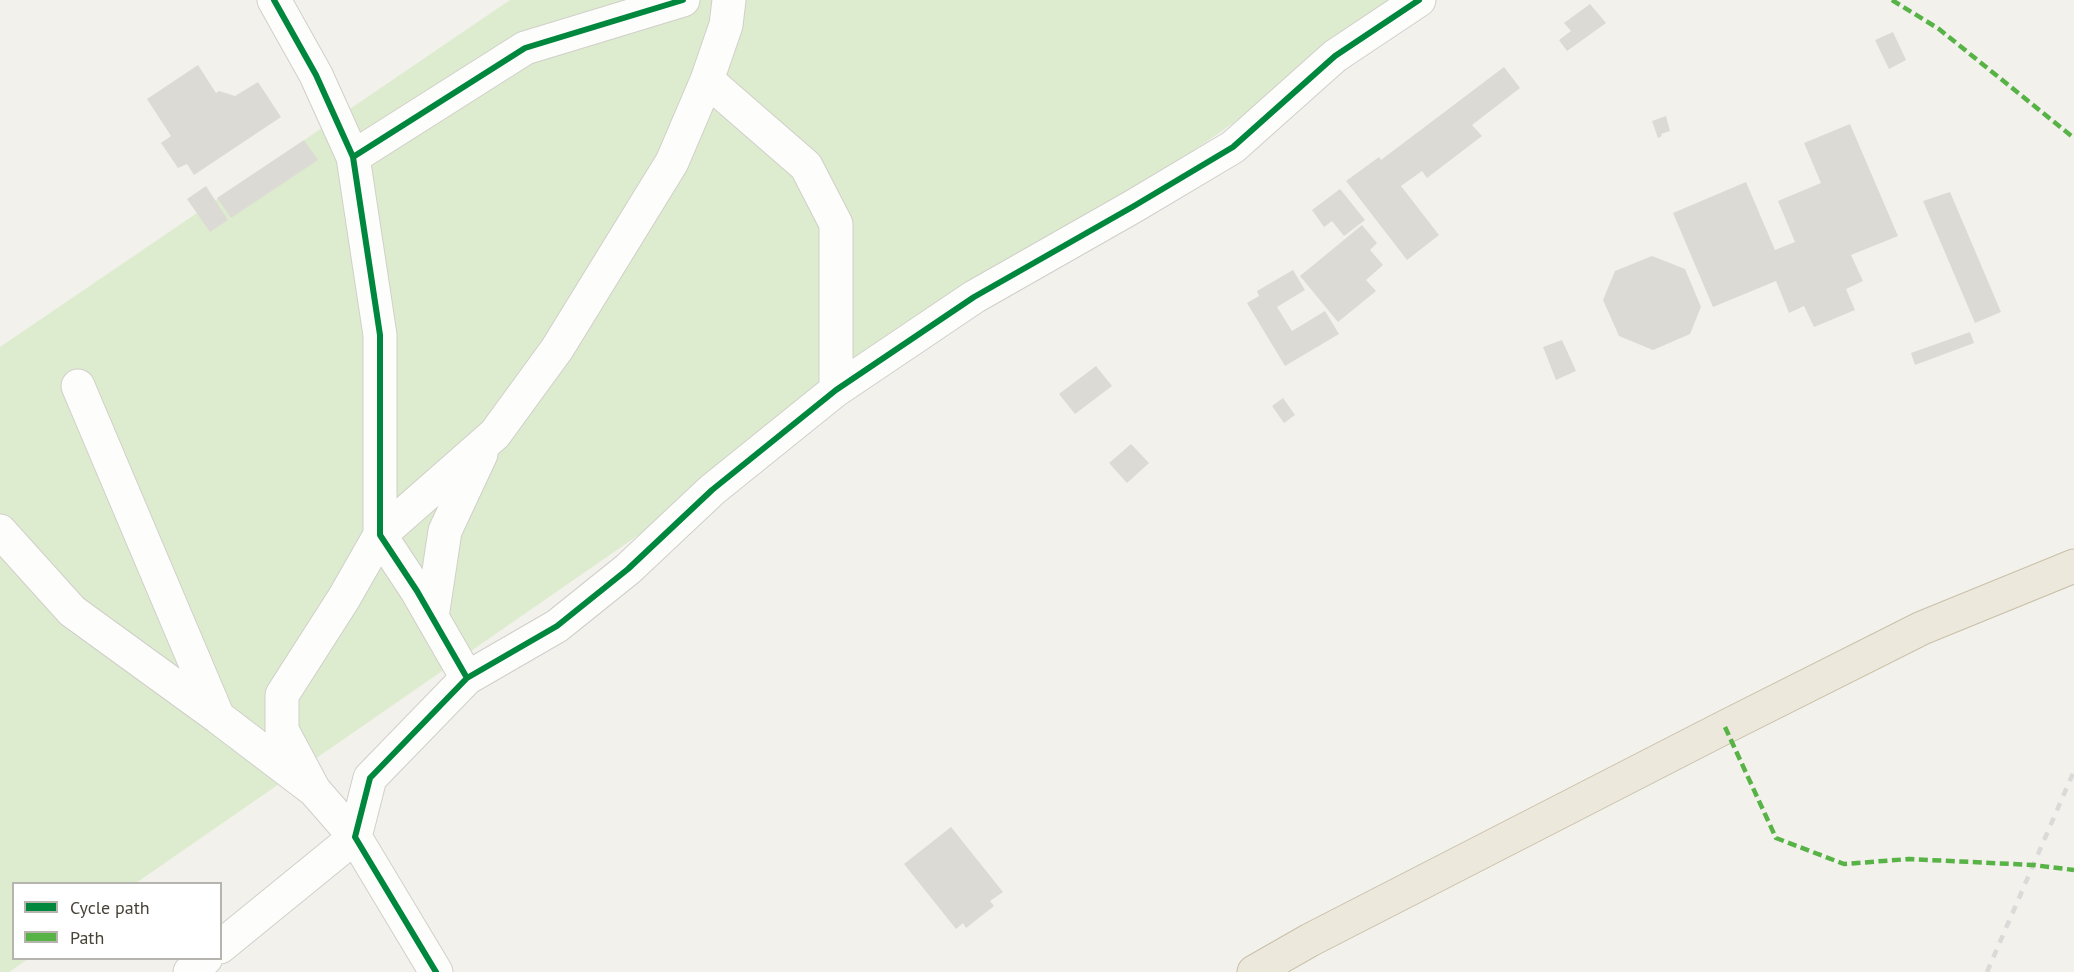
<!DOCTYPE html>
<html>
<head>
<meta charset="utf-8">
<style>
	body { margin:0 }
	#map { position:relative; width:2074px; height:972px; overflow:hidden; background:#f2f1ec; font-family:"PT Sans",sans-serif }
	canvas { display:block }
	.legend { position:absolute; left:12px; top:882px; width:210px; height:78px; box-sizing:border-box; background:#fff; border:2px solid #b6b4af; margin:0; padding:8px 10px; list-style:none; font-size:18px; color:#484338 }
	.legend li { display:flex; align-items:center; gap:12px; height:30px }
	.legend b { width:30px; border:2px solid #b6b4af }
</style>
</head>
<body>
<div id="map">
<canvas width="2074" height="972"></canvas>
<ul class="legend">
<li><b style="height:8px;background:#00873e"></b>Cycle path</li>
<li><b style="height:8px;background:#57b346"></b>Path</li>
</ul>
</div>
<script>
const ctx = document.querySelector('canvas').getContext('2d');
ctx.lineJoin = 'round';
function fill(path, color) {
  ctx.fillStyle = color;
  ctx.fill(path, 'evenodd');
}
function trace(path, color, width, dash) {
  ctx.strokeStyle = color;
  ctx.lineWidth = width;
  ctx.lineCap = dash ? 'butt' : 'round';
  ctx.setLineDash(dash || []);
  ctx.stroke(path);
}
const green = new Path2D(`
	M510 0H1411L136 883 14 884V958L28 959 9 972H0V347Z`);
const building = new Path2D(`
	M1590 4 1606 23 1567 51 1559 40 1571 31 1564 23Z
	M1893 32 1906 60 1889 69 1875 40Z
	M198 65 216 93 219 91 235 96 258 82 281 117 194 175 187 164 178 168 161 143 171 136 147 99Z
	M1504 67 1520 88 1472 125 1482 136 1427 178 1422 171 1401 186 1439 235 1407 260 1346 181 1379 157 1381 160Z
	M1666 116 1670 131 1661 134 1662 136 1658 138 1652 121Z
	M1850 124 1898 236 1851 255 1863 281 1846 289 1855 310 1814 327 1804 306 1789 313 1776 281 1713 307 1673 213 1746 182 1775 250 1795 242 1778 201 1821 183 1804 143Z
	M304 140 318 160 231 218 217 198Z
	M206 186 228 220 210 232 187 199Z
	M1340 189 1365 220 1344 236 1332 221 1324 227 1312 210Z
	M1950 192 2001 312 1975 323 1923 201Z
	M1362 225 1377 243 1370 250 1383 265 1366 280 1376 291 1338 322 1300 276Z
	M1652 256 1685 269 1701 307 1690 334 1653 350 1619 336 1603 300 1615 271Z
	M1293 270 1305 290 1277 307 1292 331 1325 311 1339 334 1285 366 1247 303 1259 296 1257 291Z
	M1970 332 1974 343 1915 365 1911 353Z
	M1562 340 1576 371 1556 380 1543 347Z
	M1096 366 1112 386 1075 414 1059 394Z
	M1283 398 1295 415 1284 423 1272 406Z
	M1131 444 1149 463 1127 483 1109 463Z
	M951 827 1003 892 990 901 994 906 966 928 963 923 956 929 904 864Z`);
const minor = new Path2D(`
	M274 0 316 75 353 157 380 335V535L417 591 467 678 370 778 355 837 436 972
	M707 80 806 166 836 224V390
	M353 157 525 48 683 0
	M78 386 218 717 314 790 355 837 220 947
	M0 531 72 611 218 717
	M432 617 445 531 481 454
	M467 678 557 626 628 569 712 490 836 390 974 297 1134 206 1233 147 1335 56 1419 0
	M314 790 282 730V695L344 598 380 535 495 434 557 349 672 162 707 80 726 25 729 0
	M190 972 206 958`);
const highway = new Path2D(`
	M1254 972 1310 940 1725 727 1922 628 2074 566`);
const rail = new Path2D(`
	M1987 972 2074 771`);
const quiet = new Path2D(`
	M1892 0 1939 29 2074 138
	M1725 727 1776 838 1844 864 1909 859 2033 865 2074 870`);
const cycleway = new Path2D(`
	M274 0 316 75 353 157 380 335V535L417 591 467 678 370 778 355 837 436 972
	M353 157 525 48 683 0
	M467 678 557 626 628 569 712 490 836 390 974 297 1134 206 1233 147 1335 56 1419 0`);
fill(green, '#ddecce');
fill(building, '#dcdad5');
trace(minor, '#d0cfca', 35);
trace(highway, '#c9c0a9', 35);
trace(minor, '#fdfdfc', 33);
trace(highway, '#ece8db', 33);
trace(rail, '#dadad9', 4.5, [8, 8]);
trace(quiet, '#57b346', 4.5, [9, 4.5]);
trace(cycleway, '#00873e', 6);
</script>
</body>
</html>
